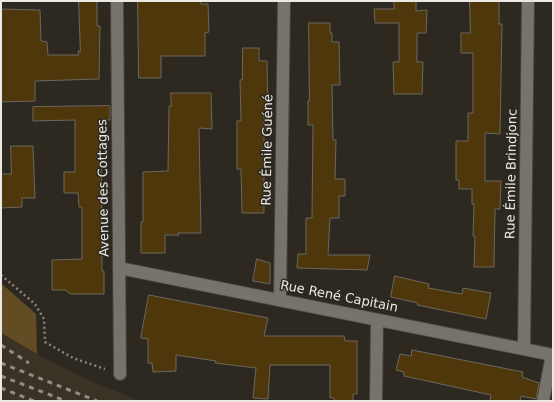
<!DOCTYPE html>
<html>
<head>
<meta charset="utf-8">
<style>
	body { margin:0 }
	#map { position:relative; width:554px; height:402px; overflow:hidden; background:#2d2921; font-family:"DejaVu Sans",sans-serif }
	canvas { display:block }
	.frame { position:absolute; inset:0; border:2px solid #ece9e4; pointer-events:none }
</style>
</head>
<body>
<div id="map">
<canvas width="554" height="402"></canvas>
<div class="frame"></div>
</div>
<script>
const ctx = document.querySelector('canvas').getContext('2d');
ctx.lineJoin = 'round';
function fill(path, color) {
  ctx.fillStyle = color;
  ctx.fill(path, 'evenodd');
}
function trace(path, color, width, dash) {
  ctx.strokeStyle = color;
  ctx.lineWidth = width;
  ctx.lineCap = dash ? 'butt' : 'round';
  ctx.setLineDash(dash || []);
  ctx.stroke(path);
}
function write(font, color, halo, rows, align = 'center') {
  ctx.font = font + ' "DejaVu Sans",sans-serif';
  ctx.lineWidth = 3;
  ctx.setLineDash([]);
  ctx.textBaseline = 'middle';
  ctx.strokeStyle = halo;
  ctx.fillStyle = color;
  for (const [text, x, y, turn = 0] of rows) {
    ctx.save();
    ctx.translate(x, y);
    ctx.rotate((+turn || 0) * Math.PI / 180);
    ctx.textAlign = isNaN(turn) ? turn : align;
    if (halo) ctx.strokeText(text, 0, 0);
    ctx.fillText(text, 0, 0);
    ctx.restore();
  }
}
const built = new Path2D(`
	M1 333 37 354 89 380 140 401H1Z`);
const green = new Path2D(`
	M1 283 36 314 37 354 1 333Z`);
const building = new Path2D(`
	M79 1H97V26H100L99 79 35 81V101L1 102V9L40 10 41 41 47 42 48 55H79L78 51H80Z
	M138 1H201V4H208L209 32 205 33V56H161V78H139Z
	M394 1H416V11L427 10 426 33H417V62H423L422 94H394L393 62H399V23H375L374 9H394Z
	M470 1H499V24H502L500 134 485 133V181H501L500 209H495L494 267H474L475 237 473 236 474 204H472V189H459V180H456V141H468V113H473V53H461V33H470Z
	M309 23H330V33H332V42H339L340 85H332L333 140H336L335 179H345V196H339V218H330L328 255H370L367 270 297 268 298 254H306V218H312L313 125H308V101H309Z
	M243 48H259V61H267L268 117H264V213H242L241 169H237V121H241L240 80H242Z
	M171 93H211L212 129 199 128 201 233H178L179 235H165V253H141V222H143V172L168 171 169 106H171Z
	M110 106V120H101L102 271H104V294H70L66 290H52V260L82 259V207H79L78 193H64V172H75V120L33 121V107Z
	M11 146H33L35 198H22V207L1 208V174H11Z
	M257 259 270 263V284L253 281Z
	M395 276 429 284 428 288 462 294 463 288 491 293 486 319 417 305 418 303 391 297Z
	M149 295 268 318 264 336H344L345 341H357V394H353V401H334V398H330V365H270L268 399 253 398 256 368 215 363 216 361 176 355V371L153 372 152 363H148V339L141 338Z
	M412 350 523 372 522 377 539 383 536 399 521 396 520 401H490L491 395 404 376V372L396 370 400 354 411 356Z`);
const path = new Path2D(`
	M1 275 35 304 44 319 45 342 73 358 105 369`);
const street = new Path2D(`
	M117 1 120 374
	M119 268 553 355
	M280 300 284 1
	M524 348 528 1
	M376 401 377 320
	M543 401 552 355`);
const rail = new Path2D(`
	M1 345 29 363
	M1 363 97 401
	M1 376 66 401
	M1 388 34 401`);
const streetNames = [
	["Rue Émile Guéné",268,150,-89],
	["Rue Émile Brindjonc",512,174,-89],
	["Avenue des Cottages",104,188,-91],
	["Rue René Capitain",339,297,11]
];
fill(built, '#393225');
fill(green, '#614c24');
fill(building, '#4e380b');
trace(building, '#6c675f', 1);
trace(street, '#49453f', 14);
trace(path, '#88857e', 2.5, [2, 3]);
trace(street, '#78736a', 12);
trace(rail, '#908c86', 3, [5, 5]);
write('13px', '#ece9e4', '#2d2921', streetNames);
</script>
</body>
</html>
